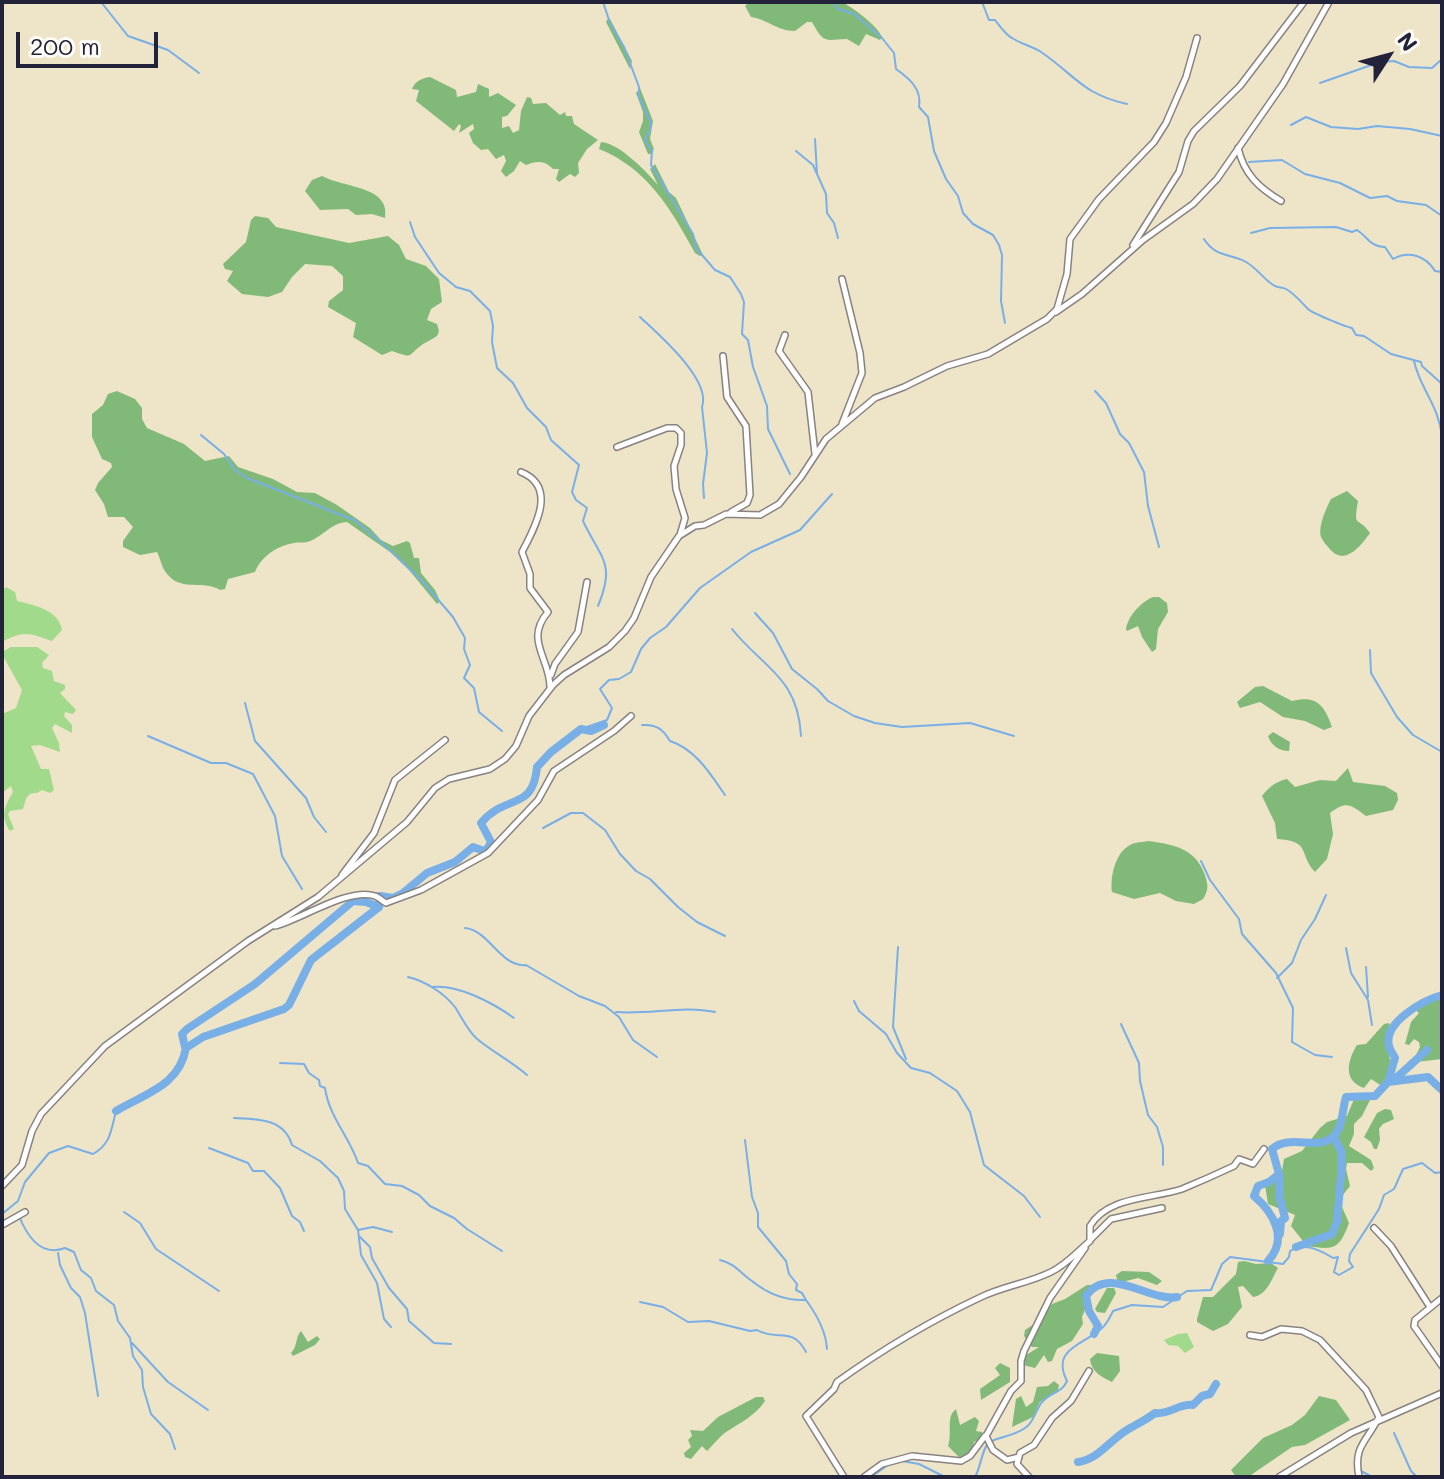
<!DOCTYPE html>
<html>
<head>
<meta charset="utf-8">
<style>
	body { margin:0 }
	#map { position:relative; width:1444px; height:1479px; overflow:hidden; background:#eee4c8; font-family:Mali,sans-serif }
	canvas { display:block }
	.frame { position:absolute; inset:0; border:4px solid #22223b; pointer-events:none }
	.north { position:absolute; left:1348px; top:16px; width:80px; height:80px; -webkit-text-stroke:6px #fdfcf7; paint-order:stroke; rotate:54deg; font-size:22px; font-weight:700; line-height:32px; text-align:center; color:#22223b }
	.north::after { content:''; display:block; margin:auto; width:28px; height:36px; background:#22223b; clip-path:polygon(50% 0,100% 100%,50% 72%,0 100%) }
	.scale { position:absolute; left:16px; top:32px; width:142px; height:36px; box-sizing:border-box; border:4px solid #22223b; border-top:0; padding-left:10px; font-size:24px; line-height:28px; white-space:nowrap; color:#22223b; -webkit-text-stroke:6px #fdfcf7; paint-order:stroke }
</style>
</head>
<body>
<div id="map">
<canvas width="1444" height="1479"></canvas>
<div class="frame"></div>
<div class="north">N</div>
<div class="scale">200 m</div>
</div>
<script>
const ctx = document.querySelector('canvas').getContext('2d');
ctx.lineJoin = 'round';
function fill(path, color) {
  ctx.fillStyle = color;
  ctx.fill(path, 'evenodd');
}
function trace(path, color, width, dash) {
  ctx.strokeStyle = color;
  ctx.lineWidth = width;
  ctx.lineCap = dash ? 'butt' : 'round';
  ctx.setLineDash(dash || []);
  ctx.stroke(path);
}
const green = new Path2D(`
	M6 587 15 592 17 601C34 605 59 610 62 630L52 641C29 633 24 630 2 642V591Z
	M11 647H37L49 655 42 663 43 668 52 671 54 681 65 685V689L60 693 76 710 73 714 65 712 64 716 72 725V733L55 724 52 728 59 743 60 752 40 745 31 746 41 769H49L54 790 50 793 42 790 37 793C26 792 26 800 23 809L10 811 8 814 14 829 10 831C0 816 4 807 13 792L11 786 2 793V714L16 708 22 690 3 656 4 651Z
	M1187 1333 1194 1347 1185 1353 1178 1346 1168 1345 1164 1340 1178 1334Z`);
const forest = new Path2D(`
	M749 2H842C853 8 877 25 882 37L880 40 866 34 859 46 847 39C825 40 824 44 812 22H807L795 31C777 31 767 19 751 17L745 6Z
	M609 17 632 61 630 69 606 22Z
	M430 77 456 90 457 97 476 92 478 84 489 89V97L498 93 516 105 507 116 502 117V128L509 126 513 133 519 130 521 111 527 97 531 98 533 104 546 103 560 115 565 112 566 116H572L574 124 598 140 587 149 578 163 579 173 575 177 570 174 559 182 556 179 559 169H553C544 160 537 161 526 165L520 161 514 171 506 177 501 171 506 161 504 155 496 159 488 149 481 150 473 143 469 133 474 129 473 124 459 133 461 126 459 124 454 131 416 101 419 90 412 89C415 81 422 78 430 77Z
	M640 88 653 121 650 139 654 149 651 154H648L639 132 643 121V112L636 93Z
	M601 142C619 143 646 171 658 185L650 169 655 164 669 192 676 198 703 255 700 256 695 253C671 209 647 168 599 149Z
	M322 176C344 188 391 186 385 218L372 214 356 215 348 209 320 210 305 191 312 180Z
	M255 216 268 218 276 227 349 243 388 236 399 245 406 259 426 266 439 279 442 302 431 309 427 320 437 324 439 331 437 336C433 339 428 341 423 344 406 356 415 359 392 351L382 355 353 337 356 323 328 307 329 301 343 290V276L332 266 305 264 292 277 282 292 268 297 242 294 227 281 233 271 225 269 223 264 246 242 251 220Z
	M117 391 135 399 142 408V419L147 428 184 444 205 461 229 456 238 467 273 479 297 492 315 493 337 505 370 528 381 540 393 546 407 541 410 543 414 558H419L421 573 435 590 440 601 437 604 409 570 390 552 347 522C330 523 322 538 307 542 303 543 298 542 294 543 276 546 261 557 255 572L228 579 225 589 220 590C205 580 182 591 169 576 162 570 161 560 157 552L140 555 123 547V541L133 527 124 517H108L104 504 95 490 98 483 112 467 111 463 102 459 92 437V414L103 405 108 394Z
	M1347 491 1358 501C1353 530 1358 515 1370 533 1360 547 1344 567 1329 548 1326 545 1323 541 1321 537 1318 526 1326 509 1331 499Z
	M1153 597H1159L1167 603 1168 612 1158 629 1156 649 1152 652 1142 637 1138 626 1127 631 1126 629C1128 616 1141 602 1153 597Z
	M1263 686 1292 701C1316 695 1324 704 1332 727L1324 730 1305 721 1283 717 1260 702 1240 708 1237 702 1255 687Z
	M1273 732 1290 742 1289 751C1279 751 1271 745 1268 736Z
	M1348 768 1353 782 1385 786 1397 793 1398 800 1393 810 1366 816C1351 805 1347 800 1330 813L1333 834 1327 859 1315 872C1298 854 1312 841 1277 839L1275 823 1262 796C1268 788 1276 781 1287 779L1295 787 1320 780 1336 781Z
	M1149 841C1175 845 1195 848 1205 875 1208 885 1209 890 1203 899L1194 904 1176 901 1160 893 1134 899 1112 892C1110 877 1115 853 1130 845 1135 842 1143 842 1149 841Z
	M1442 997V1059L1416 1062 1414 1059 1420 1047 1419 1042 1414 1039 1409 1045 1405 1044 1411 1022 1419 1013 1414 1009 1423 1002Z
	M1389 1023 1392 1029 1386 1044C1391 1060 1394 1072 1382 1086L1371 1079 1364 1088C1343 1081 1347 1061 1357 1045L1366 1044 1384 1024Z
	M1368 1095 1370 1100 1362 1116 1354 1124V1134L1349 1146 1371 1160 1374 1168 1371 1171 1362 1163H1347L1346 1169 1350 1186 1339 1200 1349 1223C1339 1250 1334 1250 1307 1246L1291 1226 1295 1215 1268 1204 1265 1185 1267 1181 1281 1177 1284 1159 1302 1151 1320 1128 1327 1122 1347 1116 1354 1099Z
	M1385 1109 1391 1110 1394 1119 1383 1124 1379 1129 1380 1140 1377 1149H1374L1371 1142 1364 1137 1377 1113Z
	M1244 1261 1256 1264 1271 1263 1278 1268C1271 1280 1267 1295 1253 1297L1243 1286 1238 1287 1242 1307 1228 1324 1213 1331 1197 1322V1319L1203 1297H1213L1236 1274 1238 1262Z
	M1122 1271 1149 1272 1162 1281 1157 1285 1138 1278 1118 1283 1116 1275Z
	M1087 1285H1091L1093 1290 1082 1317 1083 1324 1072 1341 1057 1349 1052 1361 1048 1362 1044 1355 1035 1368 1023 1365V1357L1039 1347H1032L1024 1336 1025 1330 1036 1323 1052 1304 1065 1299Z
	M1107 1288H1114L1116 1293 1105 1313 1097 1312 1095 1309Z
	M301 1331 308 1342 317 1336 320 1339 315 1345 293 1356 291 1353C298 1346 295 1337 301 1331Z
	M1097 1353 1119 1356 1120 1371 1112 1382C1101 1377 1091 1371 1090 1359Z
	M1000 1363 1010 1368V1382L981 1400 980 1389 1000 1375 995 1368Z
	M1054 1381 1059 1385 1058 1390 1040 1402 1033 1417 1012 1427 1016 1399 1021 1396 1026 1407 1033 1402 1037 1387 1048 1386Z
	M1319 1396 1336 1400 1350 1420 1305 1445 1292 1447 1248 1477H1236L1231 1470 1263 1438 1292 1425 1305 1415Z
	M756 1397H763L765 1401C756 1415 740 1423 726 1432 719 1437 713 1445 707 1451L702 1446 691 1459 685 1457 684 1453 691 1447 688 1440 692 1436 690 1430 703 1431 718 1417Z
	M956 1409 960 1425 975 1417 979 1421 976 1431 982 1432 983 1437 974 1442 972 1451 960 1458 948 1446C953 1432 945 1418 956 1409Z`);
const stream = new Path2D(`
	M101 2 128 36 168 50 199 73
	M603 2 610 23 624 47 639 87V97L650 121V130L645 140 652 151 651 165 693 234 696 248 715 270 730 277 741 294 744 302 742 334 748 340 753 367 767 406 768 429 790 474
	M833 2 838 9 854 14 882 38 894 53 896 69C910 79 922 89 919 107L928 117 934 151 946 179 958 196 963 213 973 224 993 235 999 245 1002 255 1001 301 1005 323
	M982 2 989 20H995C999 25 1006 35 1012 38 1021 44 1032 46 1041 52 1075 75 1082 94 1127 104
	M1320 83 1380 62 1394 61 1409 67 1432 68 1442 59
	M1291 125 1306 117 1331 127 1358 129 1377 126 1410 129 1442 136
	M815 139 817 174
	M796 151 813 165 826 194 827 213 834 223 838 238
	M1249 162 1282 160 1305 174 1340 183 1370 198 1387 196 1397 201 1426 205 1442 216
	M410 222 415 237 439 273 456 287 470 291 490 311 493 326 492 342 497 368 513 383 527 408 546 427 551 440 579 465 572 492 576 500 587 508 583 521C601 559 616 563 598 606
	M1251 233 1270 228 1336 227 1352 232 1357 230C1368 237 1370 247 1385 247L1393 259C1409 250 1426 256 1435 271L1442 272
	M1204 239C1216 258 1230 253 1246 262 1257 268 1265 281 1275 286 1278 288 1283 287 1286 289 1295 294 1301 302 1308 309 1312 313 1346 327 1352 328L1356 335 1364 336 1391 354 1421 362 1422 366 1442 384
	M640 317C658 334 712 380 702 407L707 453 703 484 704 498
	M1414 361C1420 389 1439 405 1442 437
	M1095 391 1106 403 1120 434 1129 443 1144 472 1148 506 1159 547
	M201 435 224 454 235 470 247 478 354 520 389 549 423 582 453 617 465 638 464 649 470 665 464 678 474 688 479 712 502 731
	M755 613 773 633 792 669 817 689 828 701 854 716 875 723 902 727 970 723 1014 736
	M732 629C763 668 798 677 801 736
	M1370 650 1371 673 1397 717 1413 735 1442 752
	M245 703 255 741 306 798 314 817 326 832
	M642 725C656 724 663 729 670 741 695 749 710 773 725 795
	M581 729 607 720 612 708 600 689 609 680 619 679 631 672 641 649 650 638 666 627 700 588 751 552 800 530 832 494
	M148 736 211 763H226L253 774 275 816 282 856 302 889
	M2 775V783
	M543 828 571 813H583L605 830 620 854 636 871 650 879 678 907 697 922 725 936
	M1201 861 1210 880 1239 919 1242 934 1276 973 1293 1008 1292 1042 1315 1055 1332 1057
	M465 928C489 930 501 968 526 965L579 996 605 1006 619 1017 633 1040 657 1057
	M898 947 893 1027 906 1059
	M1346 948 1351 973 1368 1000 1372 1025
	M1366 967 1368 997
	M408 977C425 981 444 993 455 1007 462 1018 467 1029 476 1038 491 1051 511 1061 527 1075
	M1277 978 1292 963 1301 940 1315 919 1326 895
	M432 987C458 984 493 1003 514 1018
	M854 1001 859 1011 886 1034 897 1053 911 1068 930 1073 957 1091 970 1112 984 1165 1024 1196 1040 1217
	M616 1012C649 1015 683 1005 715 1012
	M1121 1024 1139 1063 1140 1081 1148 1115 1157 1127 1163 1147V1165
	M280 1063 304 1064 309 1073 319 1080 320 1086 325 1088C329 1117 350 1138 358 1163L368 1166 385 1184 402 1186 419 1195 430 1206 454 1218 467 1229 502 1251
	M234 1118C257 1119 284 1118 292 1145L320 1161 338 1178 344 1191 345 1209 358 1230 361 1255 377 1283 384 1319 391 1327
	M745 1140 752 1197 758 1213V1227L786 1261 789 1274 797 1284 796 1290 802 1293 806 1300
	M209 1148 248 1163 253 1171H264L280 1188 292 1216 300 1222 304 1231
	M124 1212 140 1223 156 1249 219 1291
	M2 1214 18 1201 25 1182 49 1153 68 1146 93 1154C111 1144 111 1130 116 1111
	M19 1216C27 1236 41 1257 65 1248L74 1252 81 1270 91 1278 96 1291 114 1305 118 1321 130 1338 133 1356 142 1370 143 1387 151 1414 170 1434 175 1449
	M358 1230 373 1227 392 1232
	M359 1236 370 1247 372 1258 389 1288 407 1309 409 1321 434 1343 451 1344
	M58 1253 60 1265 71 1288 80 1297 85 1313 98 1396
	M720 1260C736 1264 740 1273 752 1281 768 1294 785 1301 806 1300 817 1315 826 1331 827 1349
	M640 1302 663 1307 688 1322 709 1321 750 1331 757 1330C777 1342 792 1325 806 1352
	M132 1343 168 1382 208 1410
	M1394 1433 1411 1471 1417 1477
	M902 1461 919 1464 945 1477
	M1361 1471 1372 1477
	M871 1477 888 1465
	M975 1477C981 1467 982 1447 990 1442 996 1438 1014 1436 1025 1428 1035 1422 1035 1409 1043 1401 1051 1392 1062 1393 1067 1381 1050 1348 1086 1344 1102 1328 1107 1324 1110 1317 1113 1311L1132 1305 1163 1307 1187 1291 1211 1290 1222 1264 1230 1257 1283 1264 1289 1257 1290 1251C1305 1242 1320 1250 1333 1258L1338 1257 1334 1272 1339 1275 1353 1267 1349 1261 1350 1254 1379 1209 1384 1195 1394 1189 1403 1169 1422 1163 1435 1173 1442 1172`);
const river = new Path2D(`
	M185 1047 182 1034 187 1029 255 984 353 901 366 902 379 907 380 896 393 898 403 893 427 873 455 862 473 847 484 851 488 848 491 842 481 823C506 793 533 812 537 767L551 752 581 729 591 731 604 725
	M1395 1079 1427 1050
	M1388 1082 1428 1077 1442 1090
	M116 1111C146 1093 179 1086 186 1048L203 1037 284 1009 289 1005 311 960 379 907
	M1279 1175 1280 1199 1285 1218 1281 1221 1280 1234
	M1296 1247 1332 1234 1337 1222 1342 1164V1153L1334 1137
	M1268 1261C1289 1239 1273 1212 1254 1196L1258 1186 1269 1182 1279 1174 1272 1149C1292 1131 1327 1157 1339 1128 1343 1118 1343 1107 1346 1097L1375 1096 1388 1082 1395 1058C1393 1054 1390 1051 1389 1046 1383 1022 1424 1000 1442 995
	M1094 1334 1098 1326 1089 1311 1086 1296C1108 1264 1150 1302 1177 1297
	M1078 1462C1099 1459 1110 1440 1127 1430 1137 1424 1146 1420 1155 1413 1169 1415 1180 1403 1193 1405L1202 1396 1210 1394 1216 1384`);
const minor = new Path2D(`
	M1238 148C1244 174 1259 188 1281 201
	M1133 245 1179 172 1188 141 1194 131 1240 86 1304 2
	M1056 312 1082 294 1143 240 1193 204 1217 179 1283 84 1329 2
	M785 335 779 351 808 392 815 454
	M723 356 727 397 746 426 750 495 747 503 731 512
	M842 424 862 373 860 353 842 279
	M617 447 667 428H676L681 433V445L674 466 676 489 685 518 680 535
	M521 472C558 487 535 527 522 552L530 574V588L548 612C524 640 550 658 550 687
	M551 675 555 664 578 632 587 582
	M342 875 374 833 395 780 445 740
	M275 926C302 919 349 887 375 896 379 897 382 901 386 903L421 890 488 853 538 800 554 771 614 731 631 716
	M2 1186 22 1165 32 1131 41 1114 105 1046 248 941 318 897 407 822 435 788 449 779 490 769 505 759 516 746 529 716 553 685 564 675 609 647 625 631 634 618 651 577 679 536 695 526 704 525 726 514 760 515 779 504 801 477 826 439 875 398 904 387 947 366 988 354 1047 319 1057 309 1067 274 1070 239 1099 199 1154 142 1166 123 1186 77 1197 38
	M2 1225 25 1212
	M1374 1228 1391 1246 1430 1307
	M1090 1240 1111 1219 1162 1208
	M1442 1298 1415 1320 1414 1326 1442 1366
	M1250 1335 1262 1337 1281 1329 1302 1331 1320 1340 1366 1390 1379 1417C1366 1443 1353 1446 1359 1477
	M1019 1457 1007 1460 993 1450 986 1436 1011 1391 1021 1381V1361L1024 1351 1050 1298 1085 1248
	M844 1477 806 1416 834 1389 837 1382C883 1349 930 1321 981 1297 1004 1286 1029 1283 1051 1272 1066 1265 1077 1252 1090 1241V1226C1108 1196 1152 1199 1182 1189 1199 1182 1217 1174 1234 1166L1239 1159 1253 1164 1264 1149
	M864 1477 882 1464 912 1456 961 1461 970 1456 985 1436
	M1029 1477 1017 1464 1020 1453 1034 1445 1052 1418 1071 1401 1089 1371
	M1279 1477 1351 1433 1442 1393`);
fill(green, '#a2da8c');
fill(forest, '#81ba78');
trace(stream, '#78afe7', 2);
trace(river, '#78afe7', 8);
trace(minor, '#888382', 8);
trace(minor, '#fff', 5);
</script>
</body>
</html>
